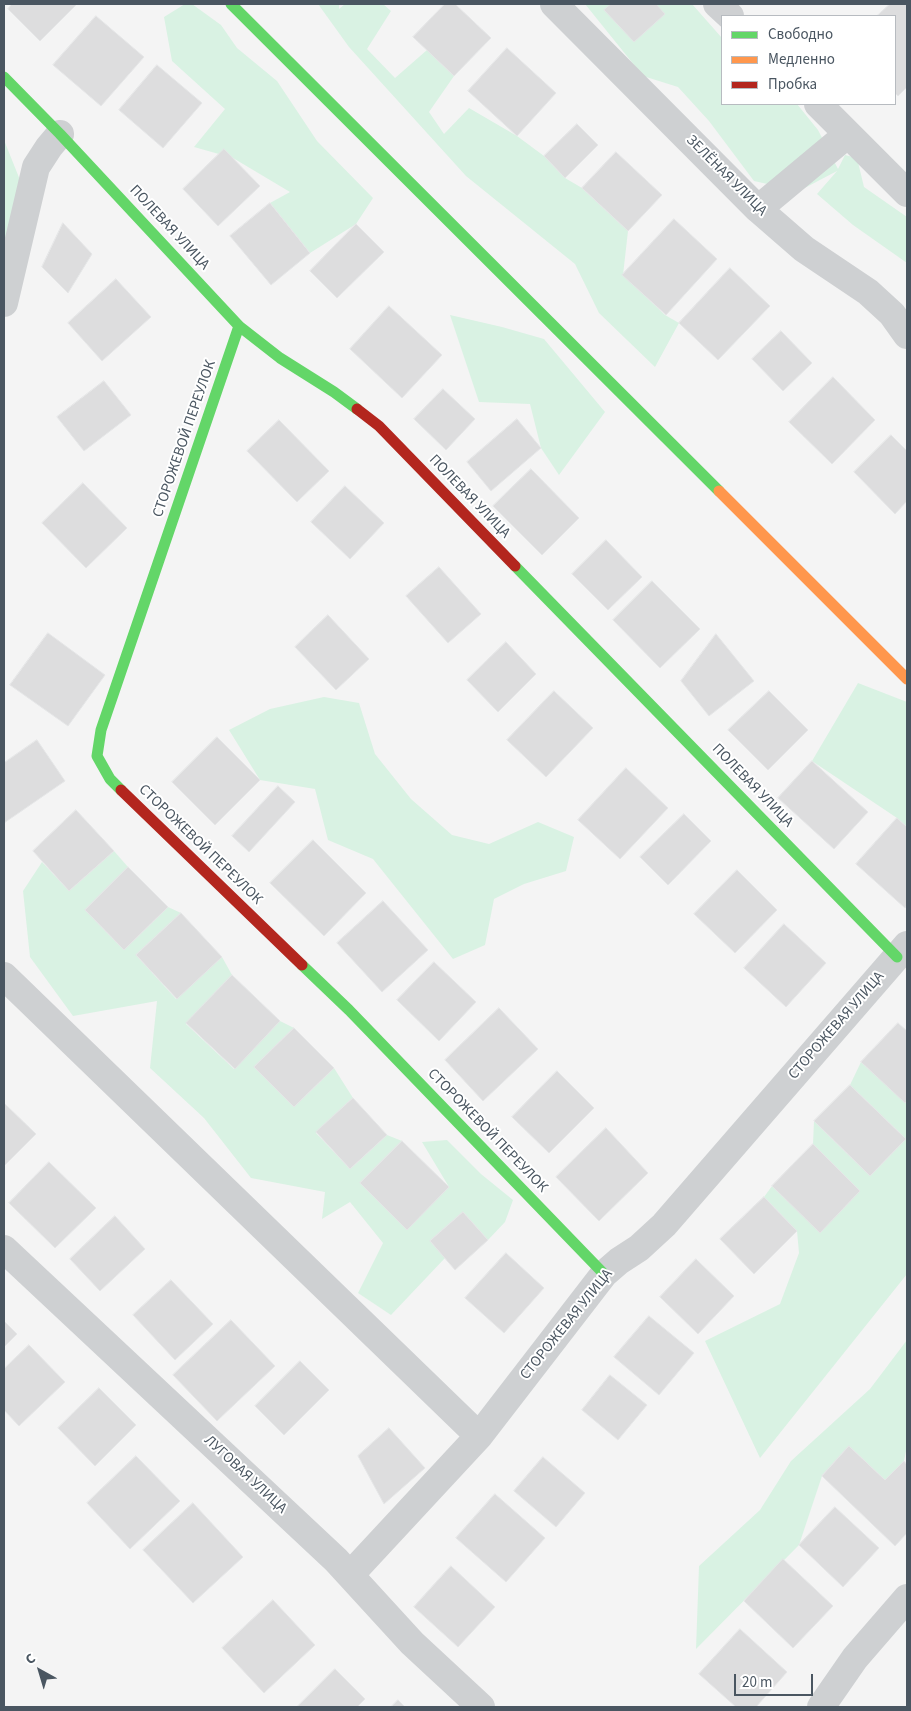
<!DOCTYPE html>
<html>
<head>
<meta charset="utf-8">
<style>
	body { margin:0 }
	#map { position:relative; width:911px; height:1711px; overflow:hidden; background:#f4f4f4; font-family:"Source Sans 3",sans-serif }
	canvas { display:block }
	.frame { position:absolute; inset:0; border:5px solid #4a5661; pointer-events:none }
	.legend { position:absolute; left:721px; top:15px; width:175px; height:90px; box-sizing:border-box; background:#fff; border:1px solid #b7bbc0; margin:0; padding:6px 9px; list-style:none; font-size:15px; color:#4a5661 }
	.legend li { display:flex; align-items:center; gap:10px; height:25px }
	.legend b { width:25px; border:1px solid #b7bbc0 }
	.north { position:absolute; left:15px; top:1646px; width:50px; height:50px; -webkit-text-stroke:4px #fff; paint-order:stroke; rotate:321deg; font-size:14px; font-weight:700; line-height:20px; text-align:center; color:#4a5661 }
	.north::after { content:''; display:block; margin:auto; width:18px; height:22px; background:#4a5661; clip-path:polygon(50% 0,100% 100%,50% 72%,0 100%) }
	.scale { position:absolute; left:734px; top:1674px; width:79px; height:22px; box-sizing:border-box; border:2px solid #4a5661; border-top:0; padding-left:6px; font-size:15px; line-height:18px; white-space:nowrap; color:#4a5661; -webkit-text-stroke:4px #fff; paint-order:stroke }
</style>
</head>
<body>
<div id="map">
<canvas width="911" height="1711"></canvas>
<div class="frame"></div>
<ul class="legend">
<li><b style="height:6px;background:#63d668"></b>Свободно</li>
<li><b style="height:6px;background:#ff974d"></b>Медленно</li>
<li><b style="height:6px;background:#b3261e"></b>Пробка</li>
</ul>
<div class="north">С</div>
<div class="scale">20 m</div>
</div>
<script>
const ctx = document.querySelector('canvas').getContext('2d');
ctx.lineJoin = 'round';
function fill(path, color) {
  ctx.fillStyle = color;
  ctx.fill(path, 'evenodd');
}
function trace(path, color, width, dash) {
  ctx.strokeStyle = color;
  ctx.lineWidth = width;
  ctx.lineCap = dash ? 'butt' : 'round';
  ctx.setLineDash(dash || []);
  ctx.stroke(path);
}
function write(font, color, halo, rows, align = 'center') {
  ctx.font = font + ' "Source Sans 3",sans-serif';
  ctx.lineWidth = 4;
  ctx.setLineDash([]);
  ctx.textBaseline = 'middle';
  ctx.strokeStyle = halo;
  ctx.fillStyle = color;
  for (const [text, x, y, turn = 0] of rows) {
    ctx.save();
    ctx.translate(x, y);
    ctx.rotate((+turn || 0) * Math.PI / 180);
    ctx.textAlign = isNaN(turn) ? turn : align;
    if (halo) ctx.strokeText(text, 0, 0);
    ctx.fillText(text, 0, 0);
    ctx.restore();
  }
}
const green = new Path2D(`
	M185 4H192L221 25 237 48 277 81 317 141 373 198 356 224 310 253 270 203 290 192 233 158 194 147 225 109 172 61 164 17Z
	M318 4H339V9L345 4H383L391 11 367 49 395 78 427 50 454 76 429 112 444 134 469 108 517 136 544 156 565 178 582 188 628 231 623 275 665 315 679 323 655 367 599 313 575 264 466 176 349 47Z
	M585 4H692L722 38V104H797L818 130 838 169 845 155 857 158 864 187 907 217V263L853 225 817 194 837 171 799 191 754 181 709 121 678 87 643 76Z
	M4 140 20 180 4 248Z
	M450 315 502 327 544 339 605 412 559 475 541 448 530 404 479 402Z
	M858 683 907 702V827L897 818 812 761Z
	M324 697 359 703 375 754 411 799 452 835 489 844 538 822 574 837 566 871 524 884 494 899 485 945 453 959 373 859 328 840 315 789 260 780 229 730 270 709Z
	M114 851 128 867 85 910 124 950 168 907 181 913 136 955 176 999 222 957 232 975 186 1024 234 1069 280 1021 294 1028 254 1067 294 1107 334 1068 353 1098 316 1133 350 1169 387 1135 402 1141 360 1183 407 1229 449 1187 422 1142 447 1140 481 1174 513 1200 505 1222 488 1240 463 1212 430 1241 445 1258 391 1315 358 1293 383 1243 350 1202 322 1219 325 1192 251 1178 204 1118 150 1068 157 1001 73 1016 30 957 23 891 42 862 69 891Z
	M861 1062 906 1102 907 1101V1274L760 1458 705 1341 780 1304 799 1253 797 1231 764 1197 772 1186 820 1232 860 1191 813 1144 814 1121 870 1176 906 1139 850 1085Z
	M907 1340V1446L904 1461 885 1480 849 1446 822 1476 799 1545 696 1649 699 1566 760 1510 791 1461 870 1389Z`);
const building = new Path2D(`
	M12 4H75L76 5 40 41 8 9Z
	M445 4H455L491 38 454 76 413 37Z
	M611 4H656L665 14 634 42 604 10Z
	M890 4H905L907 6V87L898 96 895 93V16H877Z
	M96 16 144 57 101 106 53 65Z
	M507 48 556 93 517 136 468 91Z
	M157 65 202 103 163 148 119 110Z
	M577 124 598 145 565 178 544 156Z
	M224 149 260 186 218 226 183 189Z
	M616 152 662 195 628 231 582 188Z
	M270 203 310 253 271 285 230 236Z
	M674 219 717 259 666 315 622 275Z
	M63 223 92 254 68 293 42 267Z
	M356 224 384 252 337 298 310 271Z
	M730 268 770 306 718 360 679 323Z
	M116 279 151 317 102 361 68 323Z
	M389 306 442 355 402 398 350 349Z
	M781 331 812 363 783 391 752 359Z
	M833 377 875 420 832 464 789 422Z
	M104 381 131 415 84 451 57 417Z
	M443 389 475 419 446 450 414 419Z
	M517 419 541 448 491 491 467 462Z
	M279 420 329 471 297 502 247 451Z
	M891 435 907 451V501L895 514 854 472Z
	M531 469 579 518 542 555 493 506Z
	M83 483 127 528 86 568 42 523Z
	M345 486 384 523 350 559 311 522Z
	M606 540 642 577 608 610 572 574Z
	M439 567 481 614 448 643 406 596Z
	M652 581 700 629 660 668 613 620Z
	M328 615 369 659 336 690 295 647Z
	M48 633 105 675 68 726 10 685Z
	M716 634 754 681 709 716 681 681Z
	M506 642 536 674 498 712 467 680Z
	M554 691 593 728 546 777 507 740Z
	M769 691 808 730 768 770 728 730Z
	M217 737 260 780 215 825 172 782Z
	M37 740 65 781 4 823V763Z
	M812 761 868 812 834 849 778 798Z
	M626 768 668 808 620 859 578 820Z
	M278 786 295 802 249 852 232 836Z
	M76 810 114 851 69 891 33 851Z
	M684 814 711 841 668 885 640 857Z
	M897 818 907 827V905L905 908 856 864Z
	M313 840 366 893 324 936 270 883Z
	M128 867 168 907 124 950 85 910Z
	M737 870 777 910 735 953 694 914Z
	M383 901 428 950 382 992 337 943Z
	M181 913 222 957 177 999 136 955Z
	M784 924 826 963 786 1007 744 968Z
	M434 962 476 1002 439 1041 397 1000Z
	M232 975 280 1021 235 1069 186 1023Z
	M499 1008 538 1049 483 1101 445 1060Z
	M898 1023 907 1031V1101L905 1103 861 1062Z
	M294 1028 334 1068 294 1107 254 1067Z
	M557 1071 594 1108 549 1153 512 1117Z
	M850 1085 906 1139 870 1176 814 1121Z
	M353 1098 387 1135 350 1169 316 1132Z
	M4 1103 36 1134 4 1166Z
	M606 1128 648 1173 599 1221 556 1177Z
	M402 1141 449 1187 407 1230 360 1183Z
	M813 1144 860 1191 820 1233 772 1186Z
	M49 1162 96 1208 55 1248 9 1203Z
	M764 1197 797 1231 754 1274 720 1239Z
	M463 1212 488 1240 455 1270 430 1241Z
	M115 1216 145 1249 100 1291 70 1259Z
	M506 1253 544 1288 504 1333 465 1298Z
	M696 1259 734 1296 698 1334 660 1297Z
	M171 1280 213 1324 175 1360 133 1315Z
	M649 1316 694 1353 659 1395 614 1357Z
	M231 1320 275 1366 217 1421 173 1375Z
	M4 1321 17 1334 4 1347Z
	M29 1345 65 1382 19 1426 4 1410V1369Z
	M300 1361 329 1390 284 1435 255 1406Z
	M610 1375 647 1405 618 1440 582 1410Z
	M99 1388 136 1425 95 1466 58 1428Z
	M389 1428 425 1468 384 1504 358 1456Z
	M849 1446 885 1480 904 1461 907 1465V1533L895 1546 822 1476Z
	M136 1456 180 1501 130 1549 87 1503Z
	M543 1457 585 1493 556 1527 514 1491Z
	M495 1494 545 1538 506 1582 456 1538Z
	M193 1503 243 1557 193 1603 143 1550Z
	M835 1507 879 1548 843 1587 799 1545Z
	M783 1559 833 1606 793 1648 744 1601Z
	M451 1566 495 1607 458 1647 414 1607Z
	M273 1600 315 1645 264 1693 222 1648Z
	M740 1629 787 1672 756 1707H736L699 1674Z
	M335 1669 365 1699 357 1707H297Z
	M398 1700 405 1707H391Z`);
const street = new Path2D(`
	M554 4 758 209 804 249 868 292 892 314 907 335
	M717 4 730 16
	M818 104 907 193
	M758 209 848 134
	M4 303 36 167 49 147 60 134
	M4 976 479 1436
	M4 1249 336 1560 412 1643 481 1707
	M350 1575 479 1436 604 1274 619 1261 639 1248 664 1225 907 945
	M821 1707 855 1658 907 1598`);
const fast = new Path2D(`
	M231 4 719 491
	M4 77 60 134 239 326 280 358 334 392 357 409
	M515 566 897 957
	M121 790 110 779 97 756 101 730 239 326
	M302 965 349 1010 604 1274`);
const slow = new Path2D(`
	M719 491 907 679`);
const jam = new Path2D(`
	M357 409 379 426 515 566
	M121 790 302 965`);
const streetNames = [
	["ЗЕЛЁНАЯ УЛИЦА",726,176,45],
	["ПОЛЕВАЯ УЛИЦА",169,228,47],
	["СТОРОЖЕВОЙ ПЕРЕУЛОК",185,439,-71],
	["ПОЛЕВАЯ УЛИЦА",469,497,46],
	["ПОЛЕВАЯ УЛИЦА",752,786,46],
	["СТОРОЖЕВОЙ ПЕРЕУЛОК",200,845,44],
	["СТОРОЖЕВАЯ УЛИЦА",837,1026,-49],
	["СТОРОЖЕВОЙ ПЕРЕУЛОК",487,1131,46],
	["СТОРОЖЕВАЯ УЛИЦА",567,1325,-51],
	["ЛУГОВАЯ УЛИЦА",245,1475,43]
];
fill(green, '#d9f2e3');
fill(building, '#ddddde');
trace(building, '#e5e6e7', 1);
trace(street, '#ced0d2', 28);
trace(fast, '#63d668', 11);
trace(slow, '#ff974d', 11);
trace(jam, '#b3261e', 11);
write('15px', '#4a5661', '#fff', streetNames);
</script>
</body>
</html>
